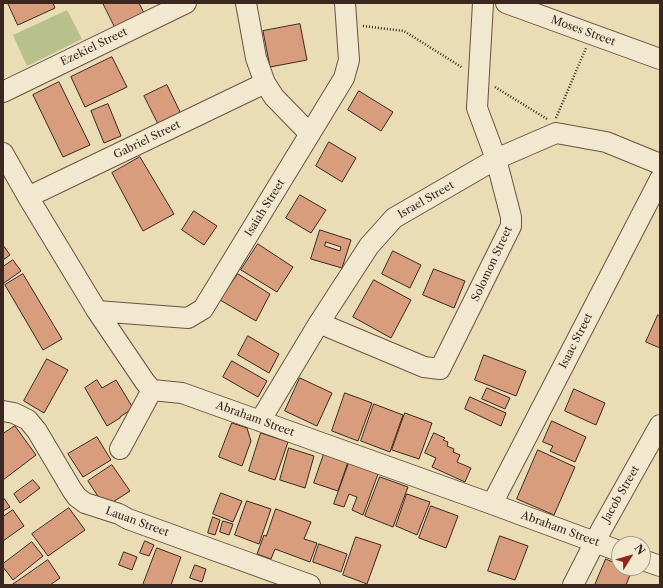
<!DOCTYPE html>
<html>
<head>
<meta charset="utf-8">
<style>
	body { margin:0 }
	#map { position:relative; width:663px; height:588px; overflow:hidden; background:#eadcb5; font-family:"Libre Caslon Text",serif }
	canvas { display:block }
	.frame { position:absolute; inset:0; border:4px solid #3c2720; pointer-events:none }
	.north { position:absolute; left:611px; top:536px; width:40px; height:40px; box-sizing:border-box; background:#f1e8cf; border:1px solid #a99b89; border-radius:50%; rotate:53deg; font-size:11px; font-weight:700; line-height:16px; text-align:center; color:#3c2720 }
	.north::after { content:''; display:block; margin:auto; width:14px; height:18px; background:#8f2418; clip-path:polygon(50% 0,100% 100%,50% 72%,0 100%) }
</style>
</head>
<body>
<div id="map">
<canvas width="663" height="588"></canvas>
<div class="frame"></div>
<div class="north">N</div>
</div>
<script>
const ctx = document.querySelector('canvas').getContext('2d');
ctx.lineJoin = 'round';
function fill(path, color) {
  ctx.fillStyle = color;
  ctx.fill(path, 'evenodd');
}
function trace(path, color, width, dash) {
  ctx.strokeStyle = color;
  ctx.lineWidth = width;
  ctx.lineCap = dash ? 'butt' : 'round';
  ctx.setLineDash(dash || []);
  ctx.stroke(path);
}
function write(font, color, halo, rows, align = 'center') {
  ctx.font = font + ' "Libre Caslon Text",serif';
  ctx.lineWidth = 4;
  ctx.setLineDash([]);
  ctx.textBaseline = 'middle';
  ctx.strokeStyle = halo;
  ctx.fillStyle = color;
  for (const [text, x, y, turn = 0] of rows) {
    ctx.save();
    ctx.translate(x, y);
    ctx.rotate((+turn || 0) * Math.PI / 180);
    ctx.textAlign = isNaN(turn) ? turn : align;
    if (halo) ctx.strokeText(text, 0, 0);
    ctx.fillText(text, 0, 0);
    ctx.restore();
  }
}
const green = new Path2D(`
	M67 10 82 39 27 66 13 35Z`);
const building = new Path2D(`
	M8 3H53L55 8 18 25Z
	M103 3H139L144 13 115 27Z
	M300 24 307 60 270 67 263 31Z
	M112 57 127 87 85 107 71 77Z
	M59 82 90 145 63 157 33 95Z
	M167 85 182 116 159 126 144 96Z
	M359 91 393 112 381 131 348 110Z
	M108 104 121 136 104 143 91 111Z
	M329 142 356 158 342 182 316 166Z
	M140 157 174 214 143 231 112 173Z
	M300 195 326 210 311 233 286 218Z
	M194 211 217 226 204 245 182 230Z
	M320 230 351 240 342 268 311 259ZM326 242 341 247 340 251 325 246Z
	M258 244 293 267 277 292 241 270Z
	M3 245 10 255 3 260Z
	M393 251 421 265 410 288 382 274Z
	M13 260 21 271 4 283 3 281V267Z
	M434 269 465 281 454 308 423 295Z
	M23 274 62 339 43 350 5 285Z
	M238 274 270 294 256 321 220 300Z
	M374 280 411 300 391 338 353 317Z
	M658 315 660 316V348L646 342Z
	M248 336 279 354 269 373 238 355Z
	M484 355 526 371 516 396 475 380Z
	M47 359 68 370 44 413 24 401Z
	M232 361 267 381 258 397 223 377Z
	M300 378 332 393 317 426 285 411Z
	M97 380 102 388 116 380 133 408 120 417V418L107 426 85 388Z
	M487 388 510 398 505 409 482 399Z
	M574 389 605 403 596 425 565 411Z
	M345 393 372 403 358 441 332 431Z
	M470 397 506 413 501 426 465 409Z
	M374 404 403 415 390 452 361 441Z
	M405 413 432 423 419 459 392 450Z
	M552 421 586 437 575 462 550 451 553 446 543 442Z
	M232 423 247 428 251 441 242 466 219 457Z
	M15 426 36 455 3 480V434Z
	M261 433 288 442 275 480 249 471Z
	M434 433 445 438 443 440 448 442 447 446 454 449 453 452 460 455 457 462 471 468 465 482 432 467 436 458 425 453Z
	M97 437 111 460 83 477 68 454Z
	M289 448 314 456 305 488 280 480Z
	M538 450 575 467 554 515 517 499Z
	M324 454 348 462 338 491 314 483Z
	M349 463 378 474 363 515 352 510 357 497 349 494 344 507 334 504Z
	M112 465 130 491 105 507 88 481Z
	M380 477 408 487 393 527 365 516Z
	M33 480 40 488 20 503 14 494Z
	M221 493 242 501 233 522 213 514Z
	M407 494 430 502 417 535 396 526Z
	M3 497 10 507 3 511Z
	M247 501 271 509 259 544 235 535Z
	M431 506 458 516 446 548 419 538Z
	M69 508 85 530 48 556 32 534Z
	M276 509 311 522 304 539 317 543 310 562 275 549 271 559 257 554 264 535 266 536Z
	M13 510 24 526 3 541V517Z
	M213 517 220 520 215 535 208 533Z
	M223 521 233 524 229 535 220 532Z
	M500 536 528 546 515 580 488 571Z
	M356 537 381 545 367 584 343 575Z
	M145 541 154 545 149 556 140 553Z
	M32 542 43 556 13 580 3 567V564Z
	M319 544 347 554 341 572 313 562Z
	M157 548 181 557 171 585H143Z
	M124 552 137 557 132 570 119 565Z
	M606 559 619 565V568H627L632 570 626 585H595Z
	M48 560 60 578 50 585H12Z
	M195 565 206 569 202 582 190 578Z`);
const path = new Path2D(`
	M363 26 404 31 463 68
	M495 87 547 119
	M556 118 586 48`);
const minor = new Path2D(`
	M246 3 256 58 265 83 274 97 310 134
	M506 3 660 59
	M3 92 186 3
	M3 153 28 197 97 311 145 382 152 390 182 393 492 504 619 551
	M28 197 265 83
	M97 311 188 318 203 309 344 78 349 60 345 3
	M319 323 424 367 440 369 511 226V217L496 159 477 108 483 3
	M3 411 14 413 28 420 37 431 72 490 77 497 85 503 119 514 128 519 310 585
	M260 421 319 323 369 246 394 218 496 159 556 133 606 142 660 164
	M120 449 152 390
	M492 504 660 179
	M643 560 660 566
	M573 585 601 530 660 425`);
const streetNames = [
	["Moses Street",583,31,20],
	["Ezekiel Street",94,47,-26],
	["Gabriel Street",147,140,-26],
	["Israel Street",426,200,-30],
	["Isaiah Street",265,208,-58],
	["Solomon Street",492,264,-65],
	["Isaac Street",576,341,-63],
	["Abraham Street",255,419,20],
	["Jacob Street",621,494,-60],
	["Lauan Street",137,522,20],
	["Abraham Street",560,529,20]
];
fill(green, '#b8c08c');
fill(building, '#d89d7d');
trace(building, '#3c2720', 1);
trace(minor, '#685445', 22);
trace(path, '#3c2720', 2.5, [1, 2]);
trace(minor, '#f1e8cf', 20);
write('11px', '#3c2720', '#f1e8cf', streetNames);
</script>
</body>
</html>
